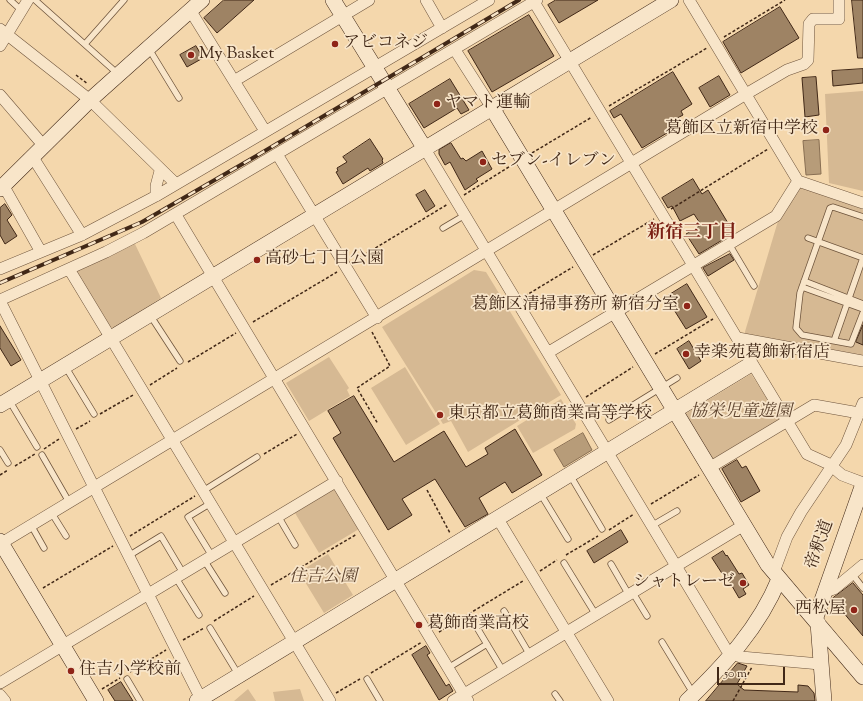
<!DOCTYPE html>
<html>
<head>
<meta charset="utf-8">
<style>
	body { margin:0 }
	#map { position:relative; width:863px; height:701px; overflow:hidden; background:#f4d7ac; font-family:"Sorts Mill Goudy",serif }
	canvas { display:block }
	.scale { position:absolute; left:717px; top:667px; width:68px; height:18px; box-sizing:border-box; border:2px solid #412817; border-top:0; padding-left:5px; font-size:12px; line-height:14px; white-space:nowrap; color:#412817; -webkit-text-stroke:3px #f8e5c9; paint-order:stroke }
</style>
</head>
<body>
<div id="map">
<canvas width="863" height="701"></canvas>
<div class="scale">50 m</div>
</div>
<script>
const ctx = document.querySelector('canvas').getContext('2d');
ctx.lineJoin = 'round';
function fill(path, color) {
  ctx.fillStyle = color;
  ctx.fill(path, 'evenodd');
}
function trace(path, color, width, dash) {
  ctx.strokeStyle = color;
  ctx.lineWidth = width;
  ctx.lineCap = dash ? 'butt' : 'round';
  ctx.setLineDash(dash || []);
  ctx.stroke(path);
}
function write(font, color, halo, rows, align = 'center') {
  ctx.font = font + ' "Sorts Mill Goudy","Noto Serif JP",serif';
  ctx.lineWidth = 3.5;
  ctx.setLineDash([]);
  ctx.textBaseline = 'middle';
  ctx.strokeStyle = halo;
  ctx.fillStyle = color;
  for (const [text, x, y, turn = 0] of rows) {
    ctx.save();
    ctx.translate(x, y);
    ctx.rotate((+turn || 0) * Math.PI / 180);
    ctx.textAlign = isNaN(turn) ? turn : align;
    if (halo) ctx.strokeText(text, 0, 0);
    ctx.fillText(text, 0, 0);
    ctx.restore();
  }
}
const green = new Path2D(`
	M863 91V191L829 183 825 94Z
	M804 186 863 207V357L744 335 778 221 799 189Z
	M134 242 161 298 115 328 109 327 76 273 77 270Z
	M474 270 486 272 561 395 468 452 451 421 443 424 382 327Z
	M329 357 349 388 347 390 350 396 309 421 286 383Z
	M405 367 440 424 406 445 371 388Z
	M751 374 780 419 716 460 712 458 685 414Z
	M561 399 576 424 575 429 533 453 517 426Z
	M335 488 359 529 319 553 295 513Z
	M328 554 353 595 324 613 299 572Z
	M248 689 256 701H234Z
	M300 689 304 701H275L273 692Z`);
const water = new Path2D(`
	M819 140 821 174 806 175 803 141Z
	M583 433 592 450 564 467 554 450Z`);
const building = new Path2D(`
	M224 0H254L217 33 204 18Z
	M556 0H598L559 23 548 5Z
	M852 0H863V58H858Z
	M780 7 799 38 741 73 723 42Z
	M529 15 554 56 492 92 468 51Z
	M196 46 203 58 187 67 180 55Z
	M863 69V83L833 86 832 71Z
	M673 72 692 104 681 111 683 115 668 123 672 130 642 148 621 114 614 118 610 111Z
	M719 76 730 95 710 107 699 88Z
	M816 77 819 115 805 117 802 78Z
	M450 79 469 110 461 114 457 108 424 128 409 104Z
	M370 139 383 159 382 160 383 163 370 171 368 168 343 184 336 172 338 171 337 168 347 162 343 157Z
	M451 143 461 159 463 158 466 161 482 151 492 169 476 179 478 181 465 190 450 162 445 165 439 154V150Z
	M693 179 702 194 708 190 734 233 699 254 686 234 701 225 694 214 680 221 672 206 668 208 662 198Z
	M425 190 435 206 426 212 416 195Z
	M5 204 12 215 7 220 17 236 5 244 0 235V208Z
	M730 254 734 260 708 276 703 268Z
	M687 284 707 317 686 329 666 297Z
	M863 325V345L856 342Z
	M0 326 21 360 11 366 0 348Z
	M689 341 701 361 689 369 677 349Z
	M354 396 394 462 444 431 466 467 488 454 485 448 515 429 542 475 512 493 505 482 479 498 488 514 465 527 435 479 402 499 412 515 388 530 333 438 341 433 328 411Z
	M737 460 742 468 746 466 760 491 741 502 722 469Z
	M621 530 628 542 594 563 587 551Z
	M723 551 726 556 727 555 739 574 742 573 749 585 743 589 746 594 739 598 725 574 723 575 712 558Z
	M853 583 863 595V636L832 599Z
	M426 646 430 653 427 655 446 686 449 684 453 691 439 700 412 655Z
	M738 663 747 666 737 684 744 690 798 692V685L808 686 814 693 815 701H706Z
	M121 682 133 701H115L108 690Z`);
const path = new Path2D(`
	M724 37 785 0
	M76 75 88 84
	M609 106 707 48
	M532 153 592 117
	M464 195 512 165
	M671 209 768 149
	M593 255 654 219
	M354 261 448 204
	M525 296 573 267
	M253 322 337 272
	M372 332 390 366 357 388 378 424
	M655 354 713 319
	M188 362 236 333
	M150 385 177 368
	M586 397 633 367
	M100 414 133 395
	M76 429 90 421
	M44 449 59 439
	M264 454 297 434
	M15 466 35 454
	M0 475 8 470
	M427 490 450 533
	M651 504 699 475
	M609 530 634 514
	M130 536 195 496
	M566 555 598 536
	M540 571 557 560
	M271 585 357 534
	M43 588 113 546
	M214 621 254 596
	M439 632 523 581
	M183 640 204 628
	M130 672 166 650
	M371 673 422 642
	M102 689 120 678
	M336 693 360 679
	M733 701 752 667`);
const lane = new Path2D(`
	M10 0 21 10
	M35 0 118 74
	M85 44 124 0
	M149 49 179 98
	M863 217 833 207 830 208 800 293 796 328 802 335 851 344 863 313
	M443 228 465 215
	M808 238 863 258
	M729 244 754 286
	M804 281 863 304
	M802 287 863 309
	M150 315 180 361
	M834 341 863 258
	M65 366 94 414
	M9 400 37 447
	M609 420 677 378
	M0 450 8 463
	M42 455 69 502
	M570 475 602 529
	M203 491 257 457
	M540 493 568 539
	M211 503 188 517 212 556
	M51 512 66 536
	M278 516 295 545
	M31 525 44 548
	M653 525 677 511
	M130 555 161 536 183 573
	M204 560 225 593
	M564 563 596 615
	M611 564 629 595
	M852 574 863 588
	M176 578 199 615
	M633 593 647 616
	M504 611 530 655
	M476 626 503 671
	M210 628 238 674
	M662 642 693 693
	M448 668 487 644
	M127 679 140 701
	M367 679 380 701
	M555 694 560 701`);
const street = new Path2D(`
	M426 0 442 28
	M689 0 798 181 863 203
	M534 2 807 454 829 464 842 475 863 483
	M190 10 265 131
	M0 29 90 100 176 184
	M0 46 28 0
	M455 50 492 108
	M234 81 369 0
	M0 95 43 145
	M425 149 726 649 732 654 741 657 820 664
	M277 154 377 318
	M32 156 82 235
	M3 185 41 252
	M156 196V186L160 171
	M176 215 468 701
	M0 269 82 235 156 196 489 0
	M69 269 330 701
	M0 300 106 252 143 233 537 0
	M0 301 201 699
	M738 338 863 361
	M549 352 776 216 798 181
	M709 468 814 405 859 413
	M498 519 608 701
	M0 544 746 94 787 70 804 64 808 60 809 24 813 19H839V0
	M774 572 787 537 801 512 846 445 863 403
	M824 592 834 589 863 565
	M0 683 337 481
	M0 695 5 701
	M453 701 744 525`);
const secondary = new Path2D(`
	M333 0 425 149
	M492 108 768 565 863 677
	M0 189 90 100 202 0
	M0 405 671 0
	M0 541 96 701
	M815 620 863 484
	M818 623 824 701
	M197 701 748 366
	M687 701C724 665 759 628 779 579`);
const rail = new Path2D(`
	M0 283 142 222 258 155 519 0`);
const markers = [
	[335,44,4,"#8f2418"],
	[191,55,4,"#8f2418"],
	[437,104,4,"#8f2418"],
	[826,130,4,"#8f2418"],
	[483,162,4,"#8f2418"],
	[257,260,4,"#8f2418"],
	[687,306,4,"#8f2418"],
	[686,354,4,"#8f2418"],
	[440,415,4,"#8f2418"],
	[743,583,4,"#8f2418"],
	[854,610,4,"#8f2418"],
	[419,625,4,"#8f2418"],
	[71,671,4,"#8f2418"]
];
const poiNames = [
	["アビコネジ",343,44],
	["My Basket",199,55],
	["ヤマト運輸",445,104],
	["葛飾区立新宿中学校",818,130,"right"],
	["セブン-イレブン",491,162],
	["高砂七丁目公園",265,260],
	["葛飾区清掃事務所 新宿分室",679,306,"right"],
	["幸楽苑葛飾新宿店",694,354],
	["東京都立葛飾商業高等学校",448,415],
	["シャトレーゼ",735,583,"right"],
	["西松屋",846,610,"right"],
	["葛飾商業高校",427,625],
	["住吉小学校前",79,671]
];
const parkNames = [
	["協栄児童遊園",741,413],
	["住吉公園",323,578]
];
const streetNames = [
	["帝釈道",821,545,-70]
];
const neighbourhoodNames = [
	["新宿三丁目",692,234]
];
fill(green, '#d6b993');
fill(water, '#b79c79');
trace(water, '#886e52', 1);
fill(building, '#9e8364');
trace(building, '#412817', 1);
trace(lane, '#6e543c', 7);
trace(street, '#6e543c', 12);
trace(secondary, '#412817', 16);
trace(path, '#412817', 1.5, [3, 2]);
trace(lane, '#f8e5c9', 5.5);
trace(street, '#f8e5c9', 11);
trace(secondary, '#f8e5c9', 15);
trace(rail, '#412817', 4);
trace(rail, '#f8e5c9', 2.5, [8]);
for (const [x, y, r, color] of markers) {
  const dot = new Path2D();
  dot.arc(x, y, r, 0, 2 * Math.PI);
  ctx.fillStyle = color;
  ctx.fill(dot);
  trace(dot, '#f8e5c9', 1.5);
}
write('17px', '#412817', '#f8e5c9', poiNames, 'left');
write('italic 17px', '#5f4530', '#f8e5c9', parkNames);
write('17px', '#412817', '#f8e5c9', streetNames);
write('bold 18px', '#7a1f14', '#f8e5c9', neighbourhoodNames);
</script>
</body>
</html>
